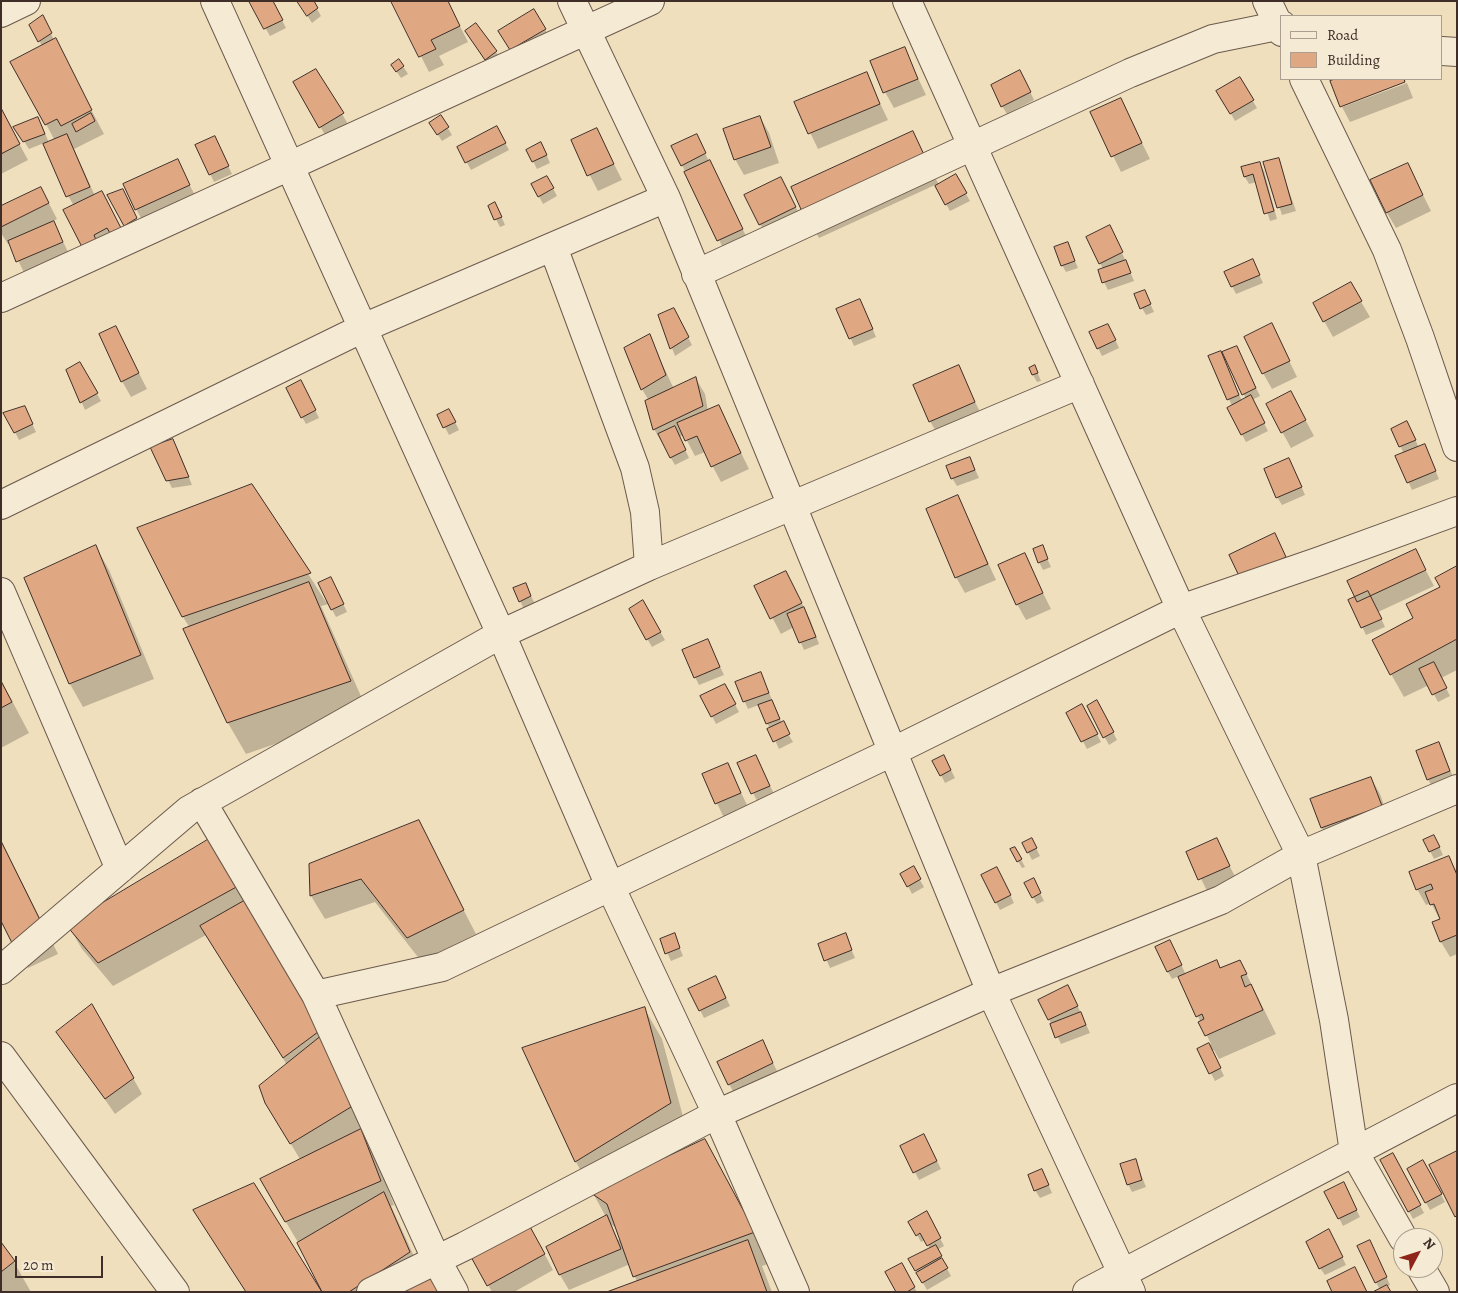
<!DOCTYPE html>
<html>
<head>
<meta charset="utf-8">
<style>
	body { margin:0 }
	#map { position:relative; width:1458px; height:1293px; overflow:hidden; background:#f0dfbd; font-family:Alegreya,serif }
	canvas { display:block }
	.frame { position:absolute; inset:0; border:2px solid #3f2e28; pointer-events:none }
	.legend { position:absolute; left:1280px; top:15px; width:162px; height:65px; box-sizing:border-box; background:#f5ead4; border:1px solid #ac9f8f; margin:0; padding:6px 9px; list-style:none; font-size:15px; color:#3f2e28 }
	.legend li { display:flex; align-items:center; gap:10px; height:25px }
	.legend b { width:25px; border:1px solid #ac9f8f }
	.north { position:absolute; left:1393px; top:1228px; width:50px; height:50px; box-sizing:border-box; background:#f5ead4; border:1px solid #ac9f8f; border-radius:50%; rotate:50deg; font-size:14px; font-weight:700; line-height:20px; text-align:center; color:#3f2e28 }
	.north::after { content:''; display:block; margin:auto; width:18px; height:22px; background:#8f2418; clip-path:polygon(50% 0,100% 100%,50% 72%,0 100%) }
	.scale { position:absolute; left:15px; top:1256px; width:88px; height:22px; box-sizing:border-box; border:2px solid #3f2e28; border-top:0; padding-left:6px; font-size:15px; line-height:18px; white-space:nowrap; color:#3f2e28; -webkit-text-stroke:4px #f5ead4; paint-order:stroke }
</style>
</head>
<body>
<div id="map">
<canvas width="1458" height="1293"></canvas>
<div class="frame"></div>
<ul class="legend">
<li><b style="height:6px;background:#f5ead4"></b>Road</li>
<li><b style="height:14px;background:#dfa782"></b>Building</li>
</ul>
<div class="north">N</div>
<div class="scale">20 m</div>
</div>
<script>
const ctx = document.querySelector('canvas').getContext('2d');
ctx.lineJoin = 'round';
function fill(path, color) {
  ctx.fillStyle = color;
  ctx.fill(path, 'evenodd');
}
function trace(path, color, width, dash) {
  ctx.strokeStyle = color;
  ctx.lineWidth = width;
  ctx.lineCap = dash ? 'butt' : 'round';
  ctx.setLineDash(dash || []);
  ctx.stroke(path);
}
const shadow = new Path2D(`
	M250 1H272L286 28 270 36Z
	M393 1H447L468 42 439 56 444 65 429 72Z
	M301 6 317 9 321 16 312 23Z
	M534 10 554 45 520 65 509 47Z
	M42 17 104 134 74 149 95 196 102 193 129 244 102 251 68 196 44 143 29 149 15 127 42 126 49 143 55 141 46 124 42 46 30 25Z
	M476 25 501 59 490 67 471 38Z
	M904 48 926 95 894 108 885 92Z
	M399 60 408 74 401 78 392 65Z
	M866 74 888 120 818 149 796 103Z
	M1024 79 1034 100 1007 114 1002 106Z
	M1240 79 1257 108 1235 121 1218 91Z
	M1339 79H1406V80L1342 105V107L1332 81Z
	M294 83 342 114 351 129 330 143Z
	M1407 83 1413 98 1350 122 1342 107Z
	M1120 99 1150 159 1121 172 1092 113Z
	M1 110 28 160 1 174Z
	M441 117 452 135 442 141 435 130Z
	M760 117 769 133 779 163 744 175 735 159Z
	M497 128 509 150 471 170 459 148Z
	M597 130 622 180 598 191 572 141Z
	M912 132 939 185 956 176 970 201 950 211 935 185 819 238 805 215Z
	M700 143 751 246 727 256 682 165Z
	M218 145 232 174 214 182 197 146Z
	M545 151 550 163 537 169 533 161Z
	M1278 160 1296 211 1282 215 1265 163Z
	M177 161 198 201 145 225 136 209Z
	M1259 164 1264 171 1277 219 1270 221 1257 182 1249 184 1245 177Z
	M1408 165 1431 211 1396 228 1387 213Z
	M547 177 557 196 543 204 533 185Z
	M781 178 804 223 769 240 760 224Z
	M41 188 57 219 53 221 71 258 26 277 10 243 8 244 1 233V208Z
	M109 196 127 198 140 226 129 233Z
	M490 207 499 211 505 225 500 227Z
	M1114 234 1134 281 1108 290 1104 282 1103 269 1100 263Z
	M1068 244 1078 268 1066 272 1062 265Z
	M1253 261 1263 283 1236 294 1225 272Z
	M1350 283 1370 317 1333 337 1314 303Z
	M1148 299 1154 312 1146 315 1142 308Z
	M864 308 876 337 854 346 838 310Z
	M660 316 677 317 692 345 675 356Z
	M1271 324 1297 377 1272 389 1263 373Z
	M116 328 147 389 131 397 122 381Z
	M1112 333 1119 348 1102 356 1098 348Z
	M649 336 674 389 696 379 705 394 708 411 718 406 749 469 721 482 705 452 695 456 684 435 679 437 689 458 675 465 654 429 646 402 649 401 642 389Z
	M1224 353 1240 355 1260 396 1252 400 1268 431 1246 442 1228 408 1232 406 1210 357 1224 360 1242 401 1246 399Z
	M80 364 101 401 85 410 68 371Z
	M958 367 983 418 939 437 930 421Z
	M1035 367 1041 381 1037 382 1033 375Z
	M305 389 319 418 306 424 302 417Z
	M1267 404 1299 408 1314 436 1291 448Z
	M28 415 36 432 19 440 15 432Z
	M439 416 453 418 459 430 449 435Z
	M1392 429 1411 430 1419 448 1428 453 1439 479 1412 490 1397 457 1404 454Z
	M177 448 192 485 172 488 168 480Z
	M970 458 979 478 957 486 952 478Z
	M1293 467 1305 495 1282 505 1277 497Z
	M252 486 326 602 335 586 347 612 336 617 329 604 321 606 368 712 246 754 228 723 184 630 190 628 183 617Z
	M958 497 996 580 965 593 956 577Z
	M96 547 109 570 154 679 83 707 70 684 25 579Z
	M1042 547 1051 567 1043 570 1039 562Z
	M1415 550 1434 586 1378 612 1385 627 1366 635 1350 601Z
	M1024 555 1051 609 1026 620 1017 604Z
	M1457 567V670L1441 678 1450 696 1438 702 1429 685 1404 697 1391 674 1415 619Z
	M786 572 810 619 819 644 804 650 794 627 781 634 756 587Z
	M529 592 535 604 524 609 520 601Z
	M643 602 665 640 652 647 630 609Z
	M708 641 724 675 699 685 695 677Z
	M761 673 782 724 793 742 779 749 759 705 748 709 736 683Z
	M1 680 29 733 1 748Z
	M729 693 739 712 716 724 712 716Z
	M1088 707 1101 709 1117 740 1109 745Z
	M1068 713H1086L1101 742 1087 749Z
	M1439 744 1454 779 1432 787 1428 779Z
	M756 756 774 794 757 801 739 764Z
	M727 764 749 809 725 820 703 774Z
	M948 764 955 778 945 783 941 775Z
	M1371 778 1380 794 1390 822 1331 844 1322 828 1312 800Z
	M418 822 476 934 421 961 375 902 325 919 311 896V865Z
	M214 838 325 1035 364 1131 362 1132 374 1154 394 1205 391 1206 423 1276 442 1292H246L195 1210 322 1291 299 1244 261 1180 301 1161 266 1102 287 1065 206 935 113 986 82 949 68 925Z
	M1 840 58 954 28 968 1 918Z
	M1032 840 1040 856 1032 860 1024 844Z
	M1216 840 1238 882 1209 895 1188 852Z
	M1425 841 1438 844 1443 855 1434 859Z
	M1015 848 1025 867 1022 868 1018 861Z
	M1449 858 1457 872V954L1450 957 1441 942 1440 920 1431 903 1426 905 1417 889Z
	M913 868 924 887 912 894 902 874Z
	M983 876H1001L1014 903 1000 910Z
	M1037 887 1044 901 1037 904 1033 897Z
	M674 934 683 956 671 961 661 940Z
	M845 935 855 958 830 968 820 945Z
	M1174 949 1186 975 1221 969 1240 961 1276 1034 1219 1059 1214 1050 1212 1051 1224 1076 1215 1081 1199 1050 1211 1044 1179 976 1172 979 1168 972Z
	M720 985 730 1006 704 1018 690 990Z
	M1072 994 1090 1033 1061 1044 1049 1019Z
	M92 1005 142 1094 115 1114 58 1032Z
	M644 1008 662 1039 688 1135 608 1186 705 1141 771 1263 762 1266 772 1292H611L637 1282 630 1264 569 1290 560 1275 606 1217 576 1162 524 1049ZM611 1224 617 1229 621 1239 618 1240Z
	M762 1041 781 1079 738 1100 729 1084Z
	M928 1143 941 1169 919 1180 902 1146Z
	M1135 1160 1146 1187 1132 1192 1128 1184Z
	M1382 1160 1397 1162 1424 1213 1413 1219Z
	M1423 1162 1445 1202 1430 1210 1408 1170Z
	M1042 1170 1052 1193 1040 1198 1035 1190Z
	M1347 1191 1360 1217 1343 1226 1339 1218Z
	M927 1213 944 1246 937 1250 951 1276 927 1290 910 1260 930 1249 926 1240 921 1242 910 1222Z
	M1333 1238 1346 1265 1325 1275 1320 1268Z
	M537 1240 553 1270 514 1292H492L467 1247Z
	M1 1245 14 1262 31 1292H1Z
	M1374 1249 1390 1285 1380 1290 1376 1282Z
	M902 1265 917 1292H897Z`);
const building = new Path2D(`
	M249 1H273L283 20 264 29Z
	M297 1H314L318 8 307 16Z
	M391 1H448L460 26 431 40 436 49 419 57Z
	M534 9 546 29 510 50 498 31Z
	M43 15 52 33 38 42 29 25Z
	M476 23 497 51 485 60 465 31Z
	M56 38 92 110 61 126 57 119 45 125 10 62Z
	M905 47 918 79 883 93 870 61Z
	M399 59 404 66 396 72 391 65Z
	M316 69 344 113 319 128 293 82Z
	M1020 70 1031 92 1001 107 991 85Z
	M867 72 880 104 808 134 794 102Z
	M1240 77 1254 100 1230 114 1216 91Z
	M1335 79H1404L1405 82 1340 107 1330 81Z
	M1121 98 1142 143 1111 157 1090 112Z
	M1 108 20 144 1 154Z
	M91 113 95 121 76 132 72 124Z
	M441 115 449 127 437 135 429 123Z
	M760 116 771 147 734 160 723 129Z
	M38 117 45 134 23 142 13 127Z
	M497 126 506 143 465 163 457 147Z
	M597 128 614 164 587 176 571 140Z
	M913 131 926 159 804 216 791 187Z
	M67 134 90 187 66 197 43 144Z
	M697 134 706 153 681 166 671 146Z
	M215 136 229 166 209 175 195 145Z
	M541 142 547 155 532 162 526 150Z
	M1279 158 1292 204 1277 208 1263 162Z
	M178 159 190 185 135 210 123 184Z
	M710 160 743 229 717 241 684 172Z
	M1260 162 1274 211 1264 214 1253 174 1244 177 1241 167Z
	M1408 163 1423 195 1386 213 1370 180Z
	M956 174 967 193 945 205 935 186Z
	M547 176 554 188 538 197 531 184Z
	M781 177 796 207 759 225 744 195Z
	M41 187 49 203 1 227V206Z
	M123 189 137 218 124 226 107 195Z
	M102 191 121 228 110 233 107 228 94 235 96 240 82 247 63 210Z
	M495 202 502 217 494 220 488 206Z
	M54 221 63 242 16 262 8 241Z
	M1110 225 1123 252 1099 264 1086 237Z
	M1068 242 1075 261 1061 266 1054 247Z
	M1253 259 1260 275 1231 287 1224 272Z
	M1126 260 1131 273 1102 283 1098 270Z
	M1351 282 1362 301 1323 322 1313 303Z
	M1145 290 1151 304 1140 309 1134 294Z
	M860 299 873 329 849 339 836 309Z
	M674 308 689 337 670 349 658 315Z
	M1272 323 1290 361 1262 374 1244 337Z
	M1108 324 1116 340 1097 349 1089 332Z
	M116 326 139 373 121 382 99 334Z
	M650 334 666 375 641 390 624 348Z
	M1237 346 1256 388 1242 395 1222 352Z
	M1221 351 1239 395 1227 400 1208 356Z
	M80 362 98 393 80 403 66 370Z
	M959 365 975 402 929 422 913 385Z
	M1035 365 1038 373 1032 375 1029 368Z
	M696 377 703 406 653 430 645 401Z
	M301 380 316 410 301 418 286 388Z
	M1291 391 1306 420 1281 433 1266 404Z
	M1251 395 1265 423 1241 435 1227 408Z
	M719 405 741 453 711 467 697 436 685 441 677 423Z
	M25 406 33 424 14 433 3 413Z
	M449 409 456 422 443 428 437 415Z
	M1407 421 1416 440 1399 447 1391 429Z
	M675 426 686 450 670 458 658 434Z
	M173 439 189 477 166 481 150 447Z
	M1425 444 1436 471 1407 483 1395 456Z
	M970 457 975 470 951 479 946 466Z
	M1289 458 1302 487 1276 498 1264 469Z
	M252 484 311 573 182 617 137 528Z
	M958 495 988 564 955 578 926 509Z
	M1275 533 1286 557 1240 578 1229 555Z
	M96 545 141 655 69 684 24 578Z
	M1043 545 1048 559 1038 563 1033 549Z
	M1416 549 1426 570 1357 602 1347 581Z
	M1025 553 1043 593 1016 605 998 565Z
	M1457 566V639L1390 675 1372 640 1413 618 1406 604 1440 587 1435 578Z
	M786 571 802 603 770 619 754 586Z
	M331 577 344 604 331 610 318 583Z
	M309 582 351 681 227 723 183 629Z
	M526 583 531 596 519 602 513 588Z
	M1368 591 1382 619 1361 628 1348 600Z
	M643 600 661 632 646 640 629 609Z
	M804 607 816 637 799 643 787 614Z
	M708 639 720 667 694 678 682 650Z
	M1434 662 1447 688 1432 695 1419 669Z
	M761 672 769 693 743 702 735 682Z
	M1 681 12 702 1 708Z
	M725 684 736 704 711 717 700 696Z
	M772 700 780 719 766 724 758 705Z
	M1097 700 1114 732 1103 738 1087 706Z
	M1082 704 1098 734 1081 742 1066 713Z
	M784 721 790 734 773 742 767 729Z
	M1439 742 1450 771 1427 780 1416 751Z
	M756 755 770 786 751 794 737 763Z
	M944 755 951 770 940 776 932 761Z
	M728 763 741 793 715 804 702 774Z
	M1371 777 1382 806 1321 828 1310 799Z
	M419 820 464 910 407 938 361 879 310 896 309 864Z
	M1434 835 1440 847 1429 852 1423 840Z
	M214 836 240 885 98 963 66 925Z
	M1032 838 1037 848 1027 853 1022 843Z
	M1217 838 1230 866 1198 880 1186 852Z
	M1 841 45 930 13 945 1 921Z
	M1015 847 1022 859 1017 862 1010 849Z
	M1449 856 1457 875V935L1440 942 1432 922 1440 919 1434 904 1430 905 1425 892 1433 889 1431 884 1416 890 1409 872Z
	M914 866 921 879 907 887 900 874Z
	M997 867 1011 895 995 903 981 875Z
	M1034 878 1041 893 1032 898 1024 883Z
	M251 897 322 1029 283 1058 200 926Z
	M675 933 680 948 665 954 660 939Z
	M846 933 852 950 824 961 818 944Z
	M1170 940 1182 965 1167 972 1155 947Z
	M1217 960 1220 968 1240 960 1247 974 1241 976 1245 987 1251 984 1263 1010 1205 1036 1198 1022 1204 1019 1202 1014 1196 1017 1178 977Z
	M716 976 726 998 699 1011 688 989Z
	M1068 985 1078 1006 1048 1020 1038 1000Z
	M92 1004 134 1078 105 1099 56 1032Z
	M645 1007 671 1103 575 1162 522 1048Z
	M1081 1012 1086 1025 1055 1038 1050 1024Z
	M325 1033 351 1107 290 1144 265 1103 259 1086Z
	M763 1040 773 1063 728 1085 717 1062Z
	M1209 1043 1221 1068 1209 1074 1197 1049Z
	M361 1129 381 1181 285 1222 260 1179Z
	M924 1134 937 1161 913 1173 900 1146Z
	M705 1139 755 1232 633 1277 607 1204 591 1193Z
	M1457 1151V1215L1455 1217 1429 1165Z
	M1393 1153 1421 1205 1408 1212 1380 1160Z
	M1136 1159 1142 1180 1127 1185 1120 1164Z
	M1423 1160 1442 1194 1425 1203 1407 1169Z
	M1042 1169 1049 1185 1034 1191 1028 1175Z
	M1344 1182 1357 1210 1338 1219 1324 1192Z
	M254 1183 322 1292H246L193 1210Z
	M384 1192 410 1252 349 1292H322L297 1243Z
	M927 1211 941 1238 927 1246 920 1233 916 1236 908 1222Z
	M607 1215 621 1249 559 1275 546 1247Z
	M528 1223 545 1254 487 1286 465 1246Z
	M1329 1229 1343 1257 1319 1269 1306 1242Z
	M748 1240 767 1292H607Z
	M1370 1240 1387 1277 1375 1283 1357 1246Z
	M1 1242 15 1261 1 1272Z
	M936 1245 942 1256 915 1271 908 1259Z
	M942 1258 948 1268 922 1283 916 1273Z
	M902 1263 915 1287 907 1292H896L885 1272Z
	M1355 1267 1367 1292H1332L1327 1281Z
	M433 1273 440 1292H389Z
	M1387 1285 1391 1292H1373Z`);
const minor = new Path2D(`
	M215 1 501 634 610 886 717 1114 795 1292
	M572 1 666 198 991 992 1131 1292
	M907 1 1181 609 1301 855 1334 1020 1354 1152 1403 1238
	M1267 1 1282 32
	M1 13 26 1
	M1442 51 1457 52
	M1304 79 1387 250 1420 338 1457 447
	M553 247 635 468 645 512 649 566
	M696 274 1130 73 1213 39 1282 25
	M1 298 650 1
	M1 505 363 328 666 198
	M1 592 120 869
	M202 802 316 995 437 1261 454 1292
	M1 970 189 810 501 634 649 566 1080 384
	M316 995 442 967 892 752 1181 609 1320 561 1457 511
	M1 1056 175 1292
	M1421 1268 1435 1292
	M371 1292 465 1246 717 1114 991 992 1221 900 1301 855 1457 789
	M1087 1292 1457 1098`);
fill(shadow, '#0003');
fill(building, '#dfa782');
trace(building, '#3f2e28', 1);
trace(minor, '#6b5a4d', 30);
trace(minor, '#f5ead4', 28);
</script>
</body>
</html>
